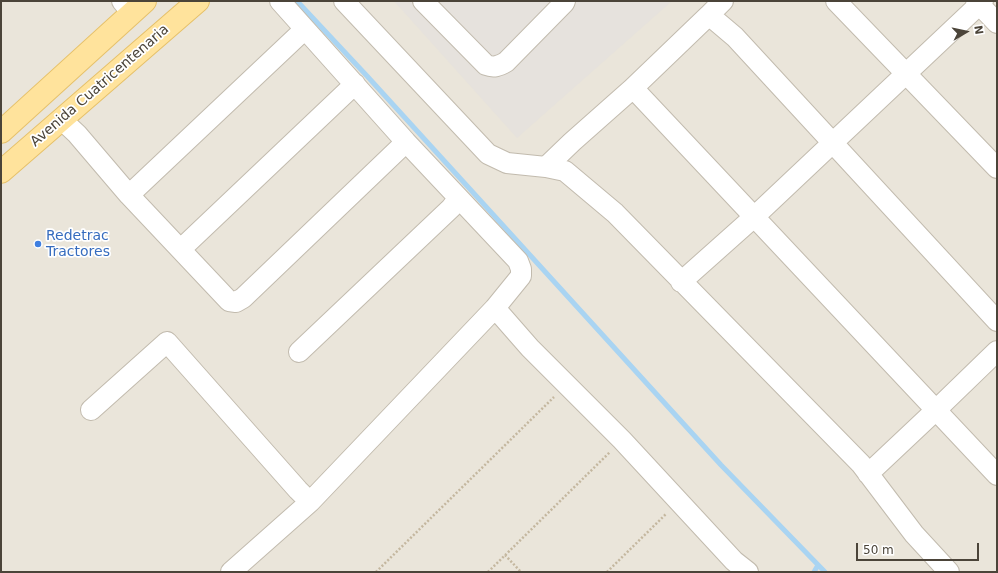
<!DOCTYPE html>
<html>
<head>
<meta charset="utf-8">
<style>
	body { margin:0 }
	#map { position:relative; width:998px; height:573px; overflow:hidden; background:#f6f3ec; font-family:"DejaVu Sans",sans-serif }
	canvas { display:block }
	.frame { position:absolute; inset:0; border:2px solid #4b4439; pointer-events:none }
	.north { position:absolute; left:946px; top:12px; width:40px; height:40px; -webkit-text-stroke:3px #fff; paint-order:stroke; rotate:81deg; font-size:11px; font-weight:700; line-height:16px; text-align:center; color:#4b4439 }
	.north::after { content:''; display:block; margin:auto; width:14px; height:18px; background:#4b4439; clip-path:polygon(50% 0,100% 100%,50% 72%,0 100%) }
	.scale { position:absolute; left:856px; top:543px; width:123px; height:18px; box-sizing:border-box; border:2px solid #4b4439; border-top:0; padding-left:5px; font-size:12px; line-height:14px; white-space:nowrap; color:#4b4439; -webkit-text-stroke:3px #fff; paint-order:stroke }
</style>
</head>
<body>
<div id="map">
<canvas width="998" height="573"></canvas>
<div class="frame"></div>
<div class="north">N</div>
<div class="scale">50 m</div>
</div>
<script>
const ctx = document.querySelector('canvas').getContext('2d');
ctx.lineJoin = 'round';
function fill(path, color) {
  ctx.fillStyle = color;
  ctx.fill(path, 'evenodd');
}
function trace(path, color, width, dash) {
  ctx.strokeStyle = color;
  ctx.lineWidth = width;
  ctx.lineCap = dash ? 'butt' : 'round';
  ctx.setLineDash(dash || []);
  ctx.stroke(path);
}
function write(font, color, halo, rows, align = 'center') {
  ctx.font = font + ' "DejaVu Sans",sans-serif';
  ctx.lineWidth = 3.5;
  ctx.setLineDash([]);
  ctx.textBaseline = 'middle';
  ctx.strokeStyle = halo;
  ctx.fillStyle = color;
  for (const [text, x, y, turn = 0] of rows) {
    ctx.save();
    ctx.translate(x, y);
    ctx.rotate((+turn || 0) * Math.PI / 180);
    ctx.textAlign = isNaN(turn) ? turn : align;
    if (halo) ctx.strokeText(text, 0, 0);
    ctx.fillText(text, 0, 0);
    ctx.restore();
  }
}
const residential = new Path2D(`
	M1 1H997V572H1Z`);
const industrial = new Path2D(`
	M394 1H672L517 138Z`);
const stream = new Path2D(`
	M297 1 367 76 721 465 825 572
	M814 572 818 565`);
const path = new Path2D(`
	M505 555 521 572
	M376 572 554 397
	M488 572 610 452
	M607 572 666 514`);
const minor = new Path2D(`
	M122 1 132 13
	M280 1 406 142 518 261 521 269V276L495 308 530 348 622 440 734 561 748 572
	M344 1 488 154 507 163 546 167 565 171 615 213 861 464 914 534 949 572
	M423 1 486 65C494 68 499 66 506 62L564 3 565 1
	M836 1 997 168
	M976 1 997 23
	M709 15 723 1
	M62 120 77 134 129 195 229 301 236 302 243 298 406 142
	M546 167 572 142 633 88
	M129 195 305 29
	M181 249 355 84
	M681 282 754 217 983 1
	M997 321 735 37 709 15 633 88 997 475
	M299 352 451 208 458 199
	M91 410 167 342 298 490 310 502
	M868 474 936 410 997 351
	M231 572 310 502 495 308`);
const major = new Path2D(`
	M1 132 145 1
	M1 172 198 1`);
const markers = [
	[38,244,4,"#3f7fe0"]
];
const streetNames = [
	["Avenida Cuatricentenaria",100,86,-41]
];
const shopNames = [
	["Redetrac",46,236],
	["Tractores",46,252]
];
fill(residential, '#eae5da');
fill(industrial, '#e6e2dd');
trace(stream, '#a9d4f2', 5);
trace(minor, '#c2bbae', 22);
trace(major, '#e6c16a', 24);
trace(path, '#c4b79f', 2.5, [2, 2]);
trace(minor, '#fff', 20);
trace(major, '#ffe39c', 22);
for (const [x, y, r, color] of markers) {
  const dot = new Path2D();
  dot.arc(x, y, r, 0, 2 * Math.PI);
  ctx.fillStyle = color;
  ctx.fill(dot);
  trace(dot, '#fff', 1.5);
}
write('14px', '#4b4439', '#fff', streetNames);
write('14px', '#366cbe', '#fff', shopNames, 'left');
</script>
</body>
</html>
